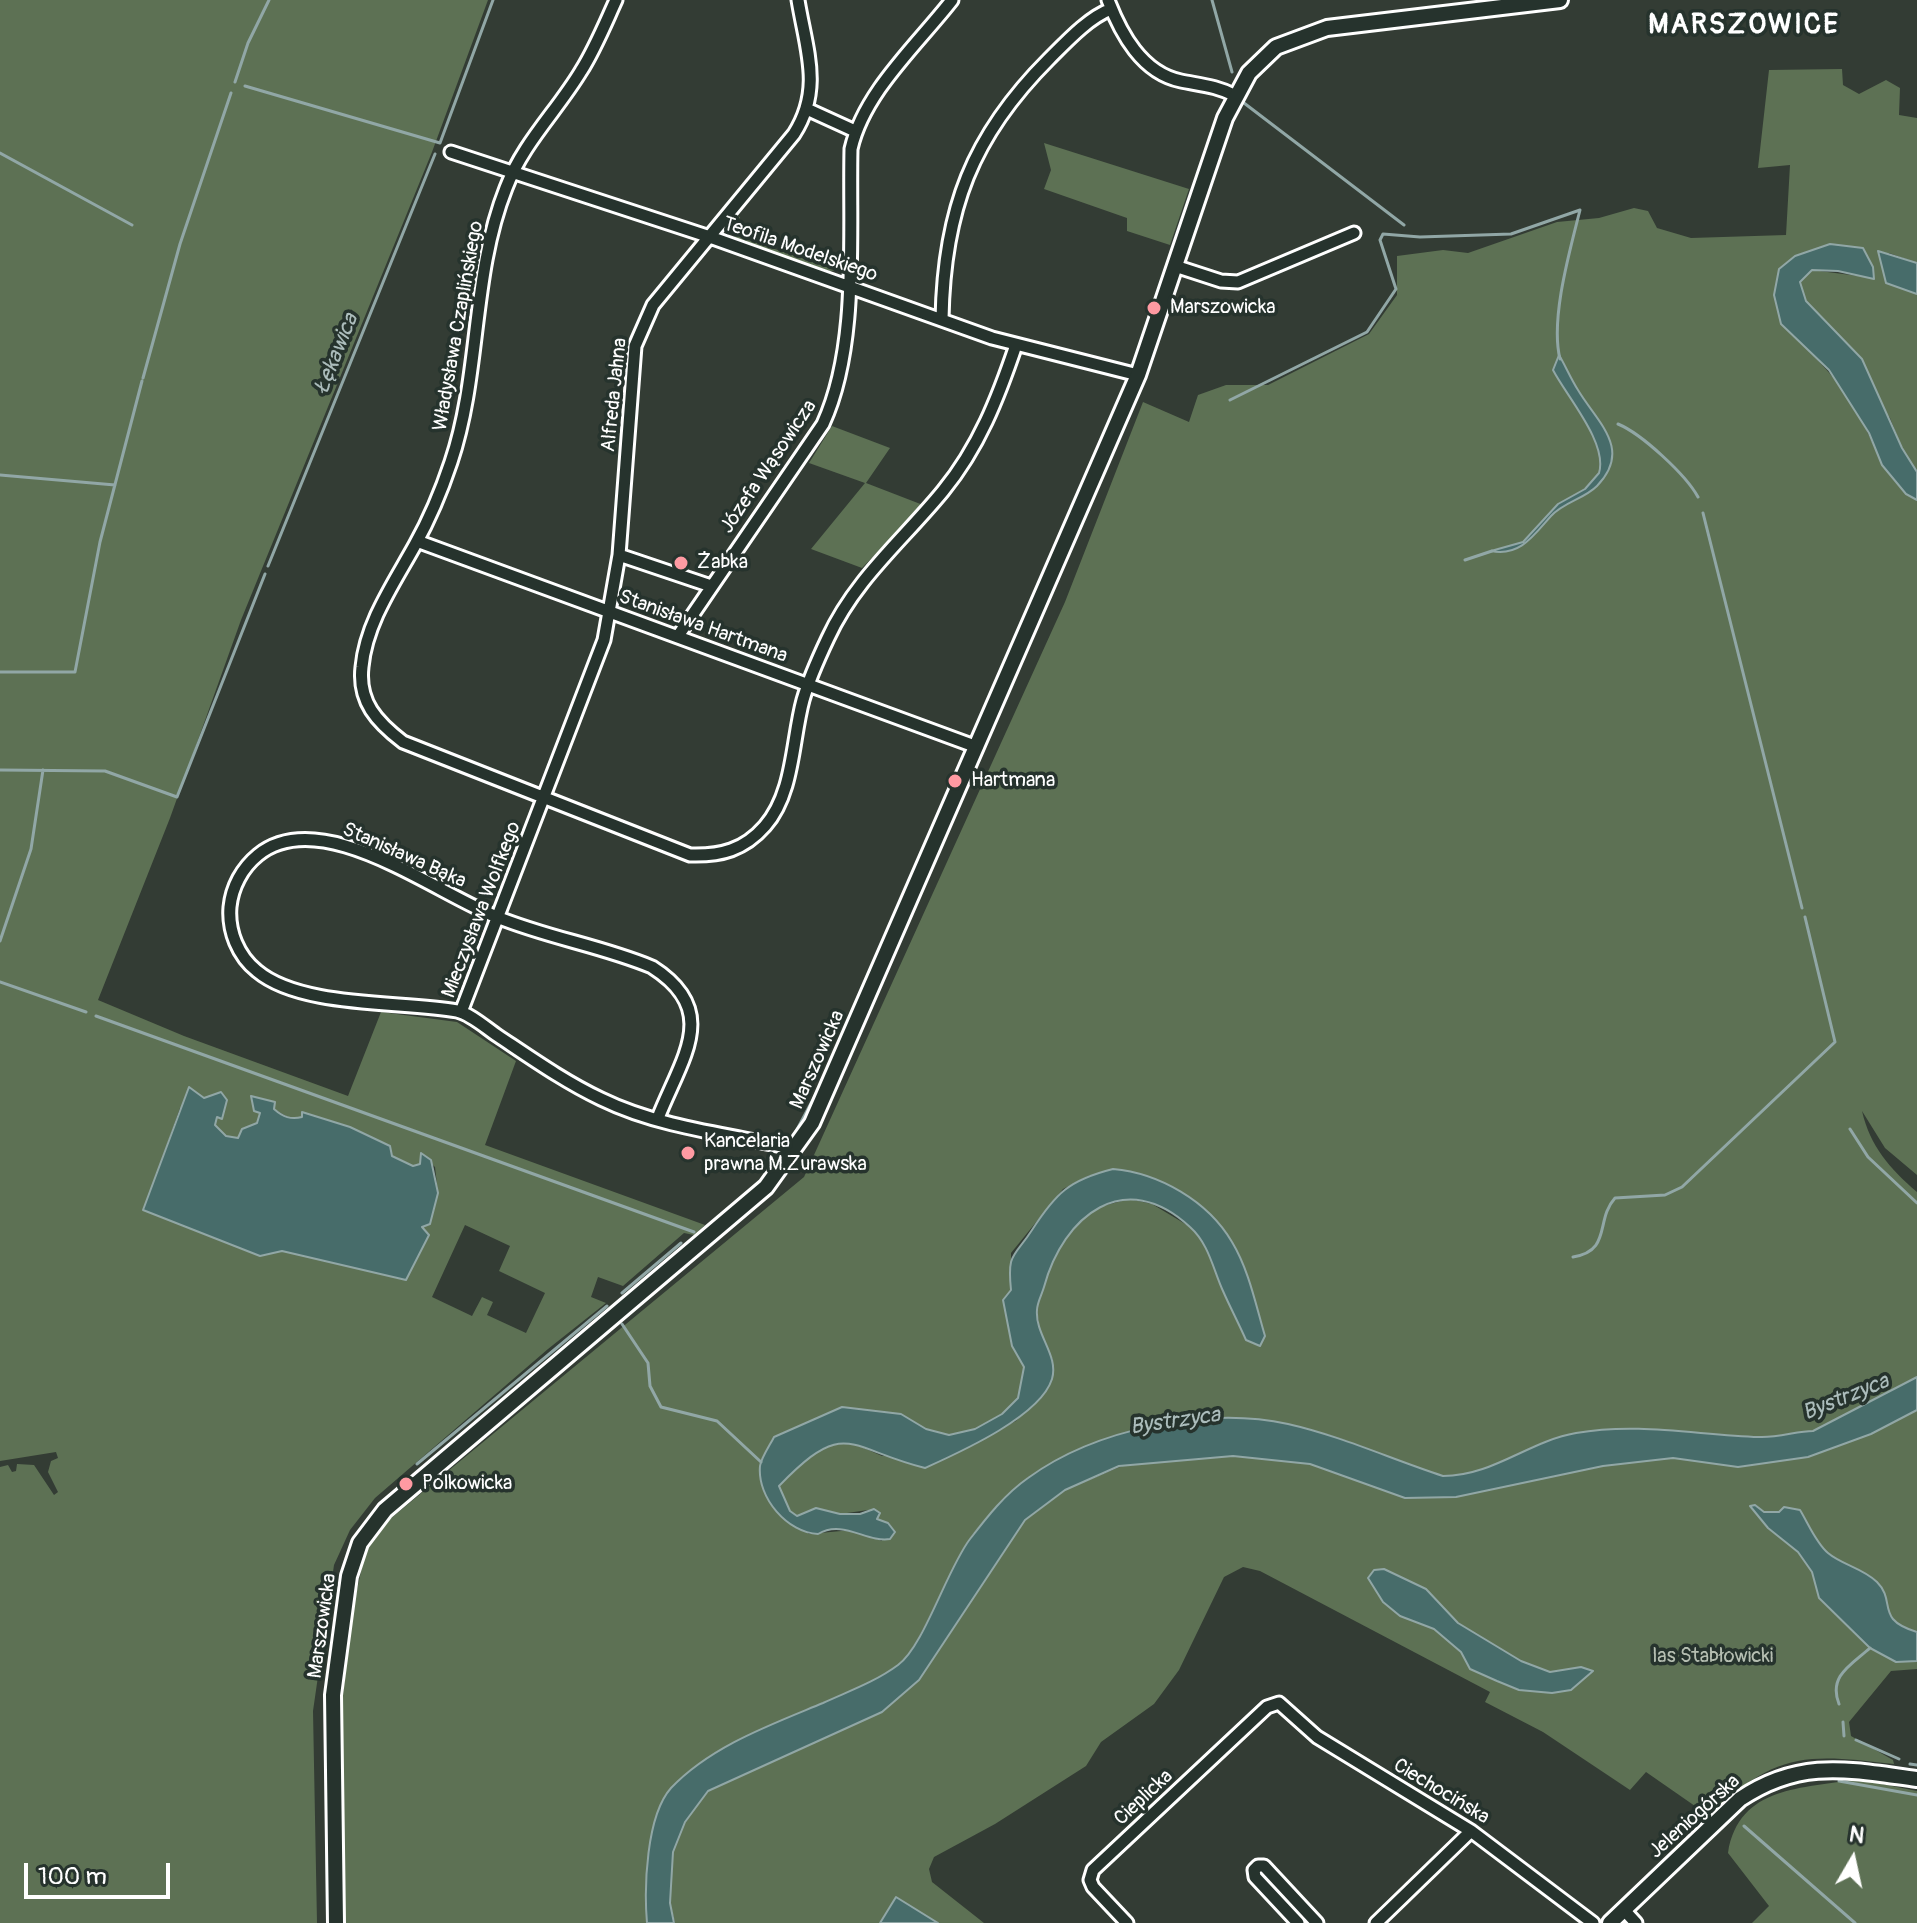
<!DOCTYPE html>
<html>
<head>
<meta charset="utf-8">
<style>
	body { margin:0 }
	#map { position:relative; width:1917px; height:1923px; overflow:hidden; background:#333c34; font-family:Pangolin,sans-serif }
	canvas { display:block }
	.north { position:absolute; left:1813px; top:1819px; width:80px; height:80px; -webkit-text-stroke:6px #26332d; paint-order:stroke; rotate:9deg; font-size:22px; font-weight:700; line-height:32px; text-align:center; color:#fff }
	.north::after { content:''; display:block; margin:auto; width:28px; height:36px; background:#fff; clip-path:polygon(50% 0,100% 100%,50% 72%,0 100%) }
	.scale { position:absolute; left:24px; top:1863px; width:146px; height:36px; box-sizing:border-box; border:4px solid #fff; border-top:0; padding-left:10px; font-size:24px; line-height:28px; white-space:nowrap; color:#fff; -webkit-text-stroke:6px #26332d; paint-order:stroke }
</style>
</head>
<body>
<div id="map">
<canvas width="1917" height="1923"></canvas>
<div class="north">N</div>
<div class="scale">100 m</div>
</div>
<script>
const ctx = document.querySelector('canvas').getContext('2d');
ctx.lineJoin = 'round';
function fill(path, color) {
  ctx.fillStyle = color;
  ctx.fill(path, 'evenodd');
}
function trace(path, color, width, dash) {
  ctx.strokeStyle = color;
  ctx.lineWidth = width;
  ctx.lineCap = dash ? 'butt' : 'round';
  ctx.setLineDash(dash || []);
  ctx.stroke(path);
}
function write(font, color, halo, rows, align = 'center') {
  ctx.font = font + ' Pangolin,sans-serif';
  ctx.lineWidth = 7;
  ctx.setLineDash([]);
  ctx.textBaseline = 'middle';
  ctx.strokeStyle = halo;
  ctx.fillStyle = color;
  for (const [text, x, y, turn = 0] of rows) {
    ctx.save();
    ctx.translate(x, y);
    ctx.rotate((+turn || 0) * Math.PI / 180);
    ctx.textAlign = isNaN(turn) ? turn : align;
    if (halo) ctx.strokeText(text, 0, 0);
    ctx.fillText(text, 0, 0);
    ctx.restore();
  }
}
const green = new Path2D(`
	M0 0H488L432 152 241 620 170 818 98 1000 184 1036 348 1096 381 1012 457 1022 516 1061 485 1145 705 1225 694 1235 684 1233 623 1286 598 1277 591 1297 606 1303 548 1349 375 1498 350 1530 334 1565 313 1711 317 1923H0V1467L8 1465 12 1472 16 1471 17 1464 34 1465 54 1495 58 1492 48 1472 51 1461 58 1458 56 1452 0 1461ZM180 1108 222 1118 217 1117 215 1125 226 1136 238 1138 242 1129 257 1123 260 1113 274 1109 293 1120 302 1117V1113L350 1127 390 1146 392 1156 413 1166 420 1164 421 1154 435 1167 438 1193 422 1227 405 1280 282 1251 260 1256 144 1209ZM465 1225 510 1246 499 1271 545 1293 526 1333 487 1315 493 1302 482 1297 472 1316 432 1297Z
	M1842 69 1843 85 1859 94 1886 80 1900 88 1899 115 1917 118V263L1889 253 1886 283 1917 294V472L1902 448 1890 418 1806 301 1800 282 1812 270 1874 278 1873 267 1795 256 1781 324C1807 349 1832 372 1852 403 1874 437 1880 479 1917 500V1175L1885 1148 1862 1111C1870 1146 1890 1169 1917 1192V1377L1813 1431C1798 1431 1778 1438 1759 1437 1697 1435 1638 1422 1576 1433 1529 1441 1493 1476 1443 1476 1399 1462 1356 1442 1312 1430 1192 1397 1052 1436 973 1534 950 1564 921 1648 898 1665 829 1716 731 1723 672 1788 662 1799 661 1826 657 1840 650 1869 645 1893 647 1923H343L342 1704 352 1613 365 1553 390 1519 804 1177 1065 602 1143 402 1189 422 1198 395 1226 385H1268L1369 334 1397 295V256L1443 250 1468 253 1557 222 1599 218 1634 208 1648 211 1657 228 1691 238 1786 235 1790 165 1758 168 1769 70ZM1090 1175 1232 1241 1265 1336 1260 1346 1246 1340 1207 1248 1192 1228 1152 1204 1129 1199 1107 1205 1092 1210 1071 1228 1054 1253 1037 1309 1040 1335 1053 1360 1051 1381 1016 1421 948 1457 882 1456 848 1441 829 1444 818 1449 779 1486 790 1511 797 1516 816 1508 840 1514 868 1510 877 1519 882 1541 852 1530 809 1534 775 1508 765 1491 760 1466 773 1437 842 1407 901 1414 926 1429 949 1435 975 1429 1002 1414 1018 1398 1024 1367 1012 1346 1003 1300 1011 1290V1253L1063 1189Z
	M1044 143 1189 189 1170 245 1127 231V218L1044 189 1051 170Z
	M736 216 740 217 737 225 742 227 739 237 828 267 832 258 836 259 841 252 839 270 829 271 736 239 729 228Z
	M832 426 890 448 866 483 923 505 862 568 811 549 865 483 809 463Z
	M1917 1410V1632C1874 1619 1897 1602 1877 1582 1863 1568 1842 1565 1828 1553 1816 1543 1808 1523 1800 1510L1764 1512 1755 1505 1768 1528 1798 1552 1812 1572 1819 1599 1870 1648 1896 1662 1917 1661V1669L1891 1671 1849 1722 1851 1736 1893 1760 1894 1764C1809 1754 1777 1751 1713 1812L1705 1813 1646 1772 1630 1790 1543 1732 1485 1702 1490 1692 1260 1571 1243 1567 1224 1577 1179 1670 1154 1704 1101 1742 1086 1766 995 1824 934 1857 929 1869 932 1882 984 1923H938L896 1897 880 1923H675L670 1903 673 1852 685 1822 708 1791 882 1712 919 1680 1025 1520 1065 1490 1122 1466 1233 1456 1310 1464 1405 1498 1456 1497 1603 1466 1673 1458 1739 1467 1808 1457 1871 1434ZM1384 1569 1426 1589 1458 1623 1521 1661 1550 1672 1581 1667 1519 1690 1470 1669 1461 1652 1434 1629 1400 1616Z
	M1857 1779 1917 1791V1923H1752L1769 1906 1728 1853C1739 1785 1803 1789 1857 1779Z`);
const water = new Path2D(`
	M1830 244 1863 248 1873 267 1874 279 1838 271 1812 270 1800 282 1806 301 1862 359 1902 448 1917 472V500L1906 494 1882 465 1869 433 1829 370 1781 324 1774 295 1779 269 1795 256Z
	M1878 251 1917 263V294L1886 283Z
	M1559 355C1564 363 1571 379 1578 390 1597 422 1633 449 1597 486 1584 499 1564 502 1551 516 1534 535 1520 557 1491 551L1523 542 1558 504 1585 489 1599 473C1608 443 1567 397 1553 370Z
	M189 1087 204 1098 221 1092 227 1100 222 1119 217 1117 215 1125 226 1136 238 1138 242 1129 257 1123 260 1113 254 1111 251 1096 275 1102 274 1109C283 1117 291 1120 302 1117V1112L350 1127 390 1146 392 1156 413 1166 420 1164 421 1153 431 1160 438 1193 430 1224 422 1227 429 1235 406 1280 282 1251 260 1256 143 1210Z
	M1113 1169C1159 1173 1208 1201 1232 1242 1249 1270 1256 1306 1265 1336L1260 1346 1246 1340C1239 1324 1230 1307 1223 1291 1213 1269 1209 1244 1190 1227 1125 1166 1063 1216 1044 1287 1042 1294 1037 1303 1037 1310 1035 1335 1059 1355 1052 1379 1040 1417 958 1453 925 1468 846 1448 846 1417 779 1486L790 1511 797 1516 816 1508 840 1514H860L874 1509 880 1513 877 1519 888 1523 895 1532 890 1539C867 1543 843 1519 818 1534 788 1533 757 1498 760 1466 761 1458 770 1445 774 1437L842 1407 901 1414 926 1429 949 1435 975 1429 1002 1414 1018 1398 1024 1367 1012 1346 1003 1300 1011 1290C1007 1252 1014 1258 1032 1230 1056 1193 1069 1180 1113 1169Z
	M1917 1377V1410L1871 1434 1808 1457 1738 1467 1673 1458 1603 1466 1456 1497 1405 1498 1310 1464 1233 1456 1119 1466 1065 1490 1025 1520 919 1680 882 1712 708 1791 685 1822 673 1852 670 1903 674 1923H647C644 1888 646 1816 671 1788 711 1746 770 1725 823 1703 849 1691 875 1682 898 1665 924 1646 947 1569 970 1539 987 1517 1005 1494 1028 1478 1095 1429 1207 1406 1288 1424 1341 1436 1391 1459 1443 1476 1493 1476 1529 1441 1576 1433 1638 1422 1697 1435 1759 1437 1778 1438 1797 1431 1813 1431Z
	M1755 1505 1764 1512H1779L1784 1507 1800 1510C1808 1523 1816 1543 1828 1553 1842 1565 1863 1568 1877 1582 1897 1602 1874 1619 1917 1632V1661L1896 1662 1870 1648 1819 1598 1812 1572 1798 1552 1768 1528 1750 1506Z
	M1384 1569 1426 1589 1458 1623 1521 1661 1550 1672 1581 1667 1593 1671 1571 1690 1552 1693 1519 1690 1497 1681 1470 1669 1461 1652 1434 1629 1400 1616 1383 1602 1368 1578 1374 1570Z
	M896 1897 938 1923H880Z`);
const stream = new Path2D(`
	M1212 0 1232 72
	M235 82 248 43 269 0
	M245 86 440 143 493 0
	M1244 103 1404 225
	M0 153 132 225
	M143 378 180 244 231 93
	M1230 400 1367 332 1396 289 1380 240 1383 234 1420 237 1511 234 1580 210C1570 250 1550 319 1560 359
	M1618 424C1642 434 1686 475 1698 497
	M0 475 115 485
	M1703 513 1802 908
	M1465 560 1492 551
	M268 566 435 154
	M0 672H75L100 542 142 381
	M0 770 105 771 177 797 265 574
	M937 818 948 793
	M0 941 31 849 43 770
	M877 955 933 828
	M0 982 86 1012
	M96 1016 694 1232
	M822 1082 873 964
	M1850 1129 1868 1157 1917 1203
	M793 1137 817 1092
	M1573 1257C1612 1251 1595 1220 1615 1198L1665 1195 1682 1187 1835 1042 1805 917
	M622 1293 681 1243
	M622 1324 648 1363 650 1386 661 1407 717 1421 761 1462
	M417 1464 607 1306
	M1839 1704C1828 1676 1851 1665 1870 1648
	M1843 1722 1844 1736
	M1856 1740 1899 1759
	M1910 1764 1917 1765
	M1839 1781 1917 1795
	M1744 1826 1855 1923`);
const minor = new Path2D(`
	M616 0C605 24 595 49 581 71 557 111 523 143 506 188 471 276 481 373 451 462 442 489 429 520 415 545 394 583 366 623 362 667 358 702 377 722 403 742L690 855C721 856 744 850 765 826 794 793 792 740 803 700 809 679 819 657 828 638 855 579 903 540 943 491 979 447 998 398 1016 345
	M1108 0C1121 34 1142 73 1181 81 1201 85 1217 86 1236 96
	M809 110 855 131
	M451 152 710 237 992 338 1138 375
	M1175 266 1221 281 1238 282 1354 233
	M942 319C944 210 972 136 1049 59 1067 41 1088 18 1111 9
	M417 541 977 747
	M619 555 711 586
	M678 636 823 424C859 346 849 235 851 149 864 92 917 45 952 0
	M461 1012 604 640 619 555 635 346 653 305 794 134C823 89 806 49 798 0
	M658 1118C682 1057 721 1011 652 967 602 946 548 938 497 917 435 893 321 804 258 855 242 868 232 887 230 907 228 931 238 956 257 971 301 1008 402 1001 457 1011 471 1014 486 1028 498 1036 531 1058 565 1082 601 1099 656 1126 722 1134 782 1146L792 1154
	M1624 1910 1636 1923
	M1127 1923 1093 1887 1090 1880 1093 1870 1267 1707 1279 1703 1317 1737 1471 1831 1593 1923
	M1298 1923 1255 1877 1254 1870 1258 1866H1264L1317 1923
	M1376 1923 1471 1831`);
const tertiary = new Path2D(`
	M336 1923 333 1695 349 1576 360 1543 385 1510 766 1187 812 1123 1138 375 1225 118 1249 73 1276 47 1327 28 1560 0
	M1610 1923 1740 1799C1801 1758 1849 1770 1917 1779`);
const markers = [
	[1154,308,8,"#ff9aa2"],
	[681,563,8,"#ff9aa2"],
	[955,781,8,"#ff9aa2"],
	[688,1153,8,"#ff9aa2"],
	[406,1484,8,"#ff9aa2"]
];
const streetNames = [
	["Teofila Modelskiego",800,250,19],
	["Władysława Czaplińskiego",459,326,-80],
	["Alfreda Jahna",615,395,-84],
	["Józefa Wąsowicza",769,467,-56],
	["Stanisława Hartmana",703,627,20],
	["Stanisława Bąka",404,856,24],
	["Mieczysława Wolfkego",482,910,-69],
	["Marszowicka",818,1060,-66],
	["Marszowicka",323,1626,-82],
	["Ciechocińska",1441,1792,31],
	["Cieplicka",1144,1798,-43],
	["Jeleniogórska",1695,1817,-42]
];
const poiNames = [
	["Marszowicka",1170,308],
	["Żabka",697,563],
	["Hartmana",971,781],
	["Kancelaria",704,1142],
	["prawna M.Zurawska",704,1165],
	["Polkowicka",422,1484]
];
const parkNames = [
	["las Stabłowicki",1713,1657]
];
const waterNames = [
	["Łękawica",337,354,-68],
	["Bystrzyca",1846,1398,-22],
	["Bystrzyca",1175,1422,-8]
];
const districtNames = [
	["MARSZOWICE",1744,26]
];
fill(green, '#5d7154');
fill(water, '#476c6a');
trace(water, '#91a7a6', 2);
trace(stream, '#91a7a6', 3);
trace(minor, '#fff', 17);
trace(tertiary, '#fff', 20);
trace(minor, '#26332d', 11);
trace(tertiary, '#26332d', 14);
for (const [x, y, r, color] of markers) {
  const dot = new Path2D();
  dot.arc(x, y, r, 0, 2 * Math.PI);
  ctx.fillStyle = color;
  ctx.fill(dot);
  trace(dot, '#26332d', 3);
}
write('20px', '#fff', '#26332d', streetNames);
write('20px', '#fff', '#26332d', poiNames, 'left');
write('20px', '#b6bfb2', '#26332d', parkNames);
write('italic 22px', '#acbdbc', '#26332d', waterNames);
ctx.letterSpacing = '2px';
write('bold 28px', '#fff', '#26332d', districtNames);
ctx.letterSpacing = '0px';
</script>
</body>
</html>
